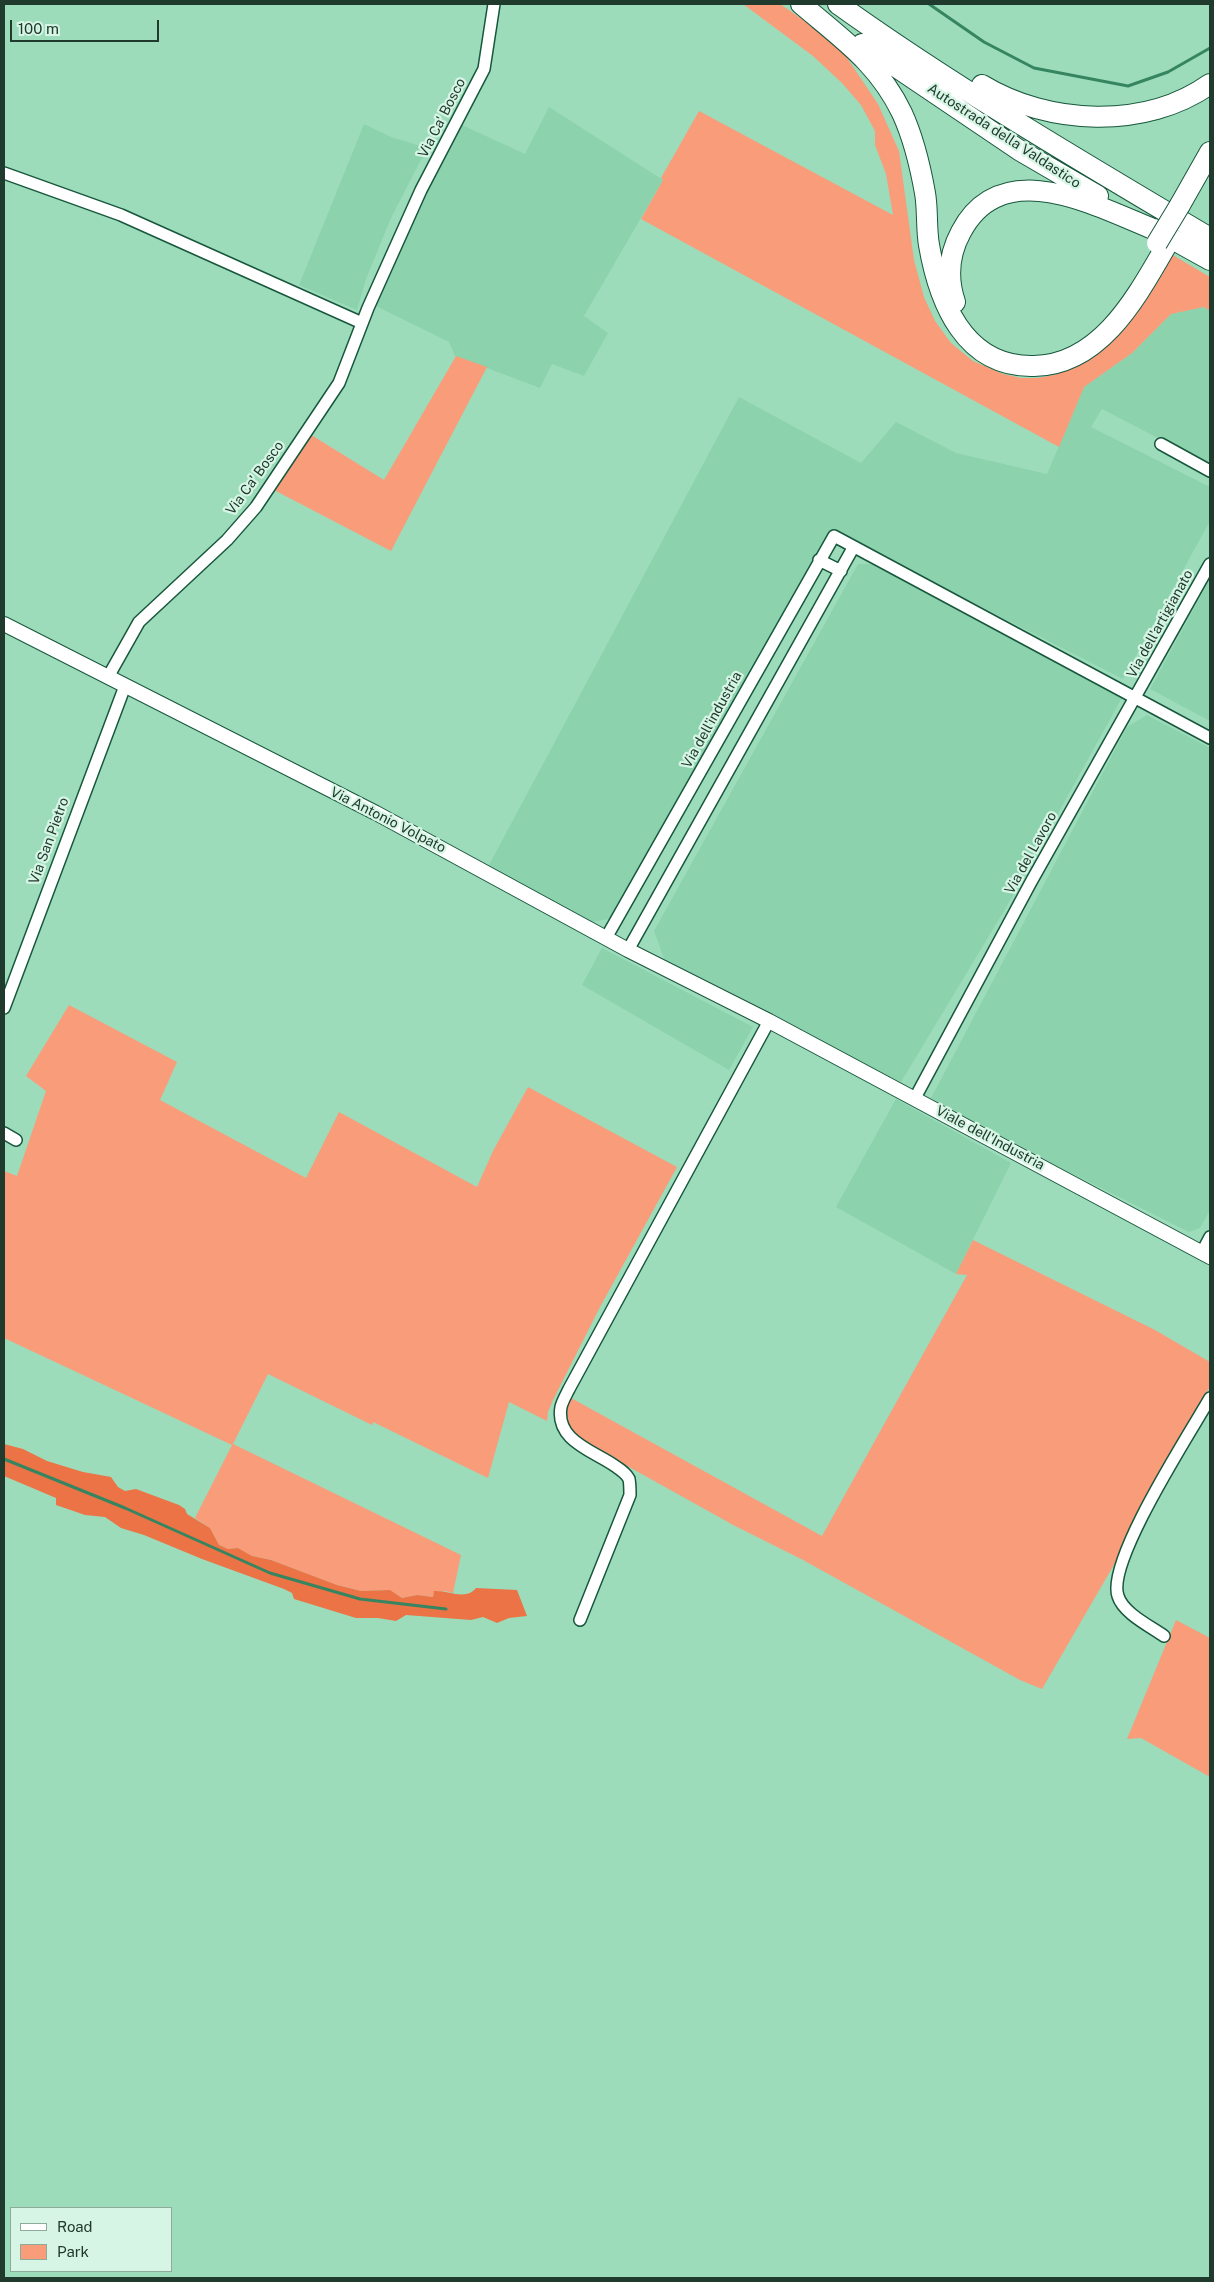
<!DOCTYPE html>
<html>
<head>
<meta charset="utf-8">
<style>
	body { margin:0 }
	#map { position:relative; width:1214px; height:2282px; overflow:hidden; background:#9ddcbb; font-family:"Public Sans",sans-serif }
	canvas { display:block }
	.frame { position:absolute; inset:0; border:5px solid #203a2d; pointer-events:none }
	.legend { position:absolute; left:10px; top:2207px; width:162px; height:65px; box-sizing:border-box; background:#d6f5e4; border:1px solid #8daa9b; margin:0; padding:6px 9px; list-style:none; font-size:15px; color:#203a2d }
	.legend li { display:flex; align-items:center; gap:10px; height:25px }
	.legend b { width:25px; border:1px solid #8daa9b }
	.scale { position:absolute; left:10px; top:20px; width:149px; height:22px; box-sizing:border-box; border:2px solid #203a2d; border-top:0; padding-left:6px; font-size:15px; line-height:18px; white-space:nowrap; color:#203a2d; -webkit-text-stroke:4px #d6f5e4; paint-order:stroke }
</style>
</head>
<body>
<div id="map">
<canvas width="1214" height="2282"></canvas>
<div class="frame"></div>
<ul class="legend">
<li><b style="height:6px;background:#fff"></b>Road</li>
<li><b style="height:14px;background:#f89c7a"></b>Park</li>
</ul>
<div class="scale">100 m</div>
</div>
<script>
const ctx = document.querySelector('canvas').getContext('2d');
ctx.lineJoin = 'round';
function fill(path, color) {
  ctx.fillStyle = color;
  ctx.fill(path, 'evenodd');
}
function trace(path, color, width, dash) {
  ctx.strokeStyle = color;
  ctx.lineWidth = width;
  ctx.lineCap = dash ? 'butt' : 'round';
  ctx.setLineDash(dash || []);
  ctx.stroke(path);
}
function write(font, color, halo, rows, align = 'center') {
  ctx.font = font + ' "Public Sans",sans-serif';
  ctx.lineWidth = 4.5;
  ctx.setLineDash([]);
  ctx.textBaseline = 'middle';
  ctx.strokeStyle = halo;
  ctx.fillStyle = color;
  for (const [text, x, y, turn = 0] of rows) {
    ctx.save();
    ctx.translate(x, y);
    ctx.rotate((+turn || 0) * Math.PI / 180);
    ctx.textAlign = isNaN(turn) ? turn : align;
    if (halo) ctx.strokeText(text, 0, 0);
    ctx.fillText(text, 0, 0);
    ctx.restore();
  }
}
const built = new Path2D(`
	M549 107 663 180 584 316 608 333 584 376 552 364 540 388 455 356 449 342 376 306 407 225 460 124 525 154Z
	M364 124 391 137 427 148 391 218 366 279 357 310 299 285Z
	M1204 307 1210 311V465L1102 409 1091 427 1210 487V521L1123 679 834 532 609 919 592 922 488 867 739 397 861 463 896 422 956 453 1047 474 1084 387 1132 353 1171 314Z
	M858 564H871L1124 694 1004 911 901 1082 824 1045 665 961 654 931Z
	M1210 579V721L1150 689Z
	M1147 715 1210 748V1210L1200 1228 1189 1232 1019 1147 931 1098 1127 727Z
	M602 948 753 1027 729 1070 582 985Z
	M896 1099 1011 1163 956 1274 836 1207Z`);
const green = new Path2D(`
	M743 4H780L837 43 878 104 899 151 914 260 924 297 935 321 951 343 973 361 1003 374 1021 378H1037L1054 375 1087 359 1171 254 1210 277V311L1204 307 1171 314 1132 353 1084 387 1059 447 641 219 663 180 661 178 699 111 893 215 886 174 875 145V131L861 105 842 83 813 56Z
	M456 356 487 367 391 551 272 489 308 433 384 480Z
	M69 1005 177 1062 160 1100 306 1178 339 1112 477 1187 493 1151 528 1087 677 1167 600 1307 553 1400 548 1412 547 1421 509 1402 488 1478 373 1422 372 1425 268 1374 233 1444 461 1555 453 1593 445 1591 434 1592 433 1597 417 1595 402 1598 390 1590 361 1591 337 1585 271 1560 252 1556 238 1548 228 1549 219 1545 210 1528 195 1518 232 1445 4 1338V1171L17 1176 46 1091 26 1076Z
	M973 1240 1155 1330 1210 1362V1386L1123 1542 1119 1556 1042 1689 1020 1680 803 1560 735 1526 570 1434 562 1416 571 1398 822 1536 967 1275 956 1274Z
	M1176 1620 1210 1638V1777L1141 1738 1127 1739Z`);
const forest = new Path2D(`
	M4 1444 23 1449 47 1461 83 1472 111 1477 118 1487 125 1491 136 1489 179 1505 185 1509 187 1514 210 1528 219 1545 228 1549 238 1548 252 1556 271 1560 337 1585 361 1591 390 1590 402 1598 417 1595 433 1597 434 1591C448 1590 466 1601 476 1588L517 1590 527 1616 509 1618 497 1623 483 1617 471 1620 406 1615 396 1621 378 1618H356L294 1599 292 1593 284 1589 202 1559 144 1535 121 1528 105 1517 85 1515 56 1505V1498L4 1476Z`);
const stream = new Path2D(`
	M929 4 984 42 1034 68 1128 86 1168 72 1210 48
	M4 1459 125 1508 270 1573 360 1599 446 1609`);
const minor = new Path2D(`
	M4 173 121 215 362 323
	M1161 444 1210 471
	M819 560 841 571
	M108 677 139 622 227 540 256 507 339 383 368 308 421 190 484 69 494 4
	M606 938 834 536 1210 738
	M628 950 853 548
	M4 1008 125 686
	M915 1098 1031 882 1210 564
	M4 1133 16 1140
	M1202 1252 1210 1237
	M580 1620 630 1495C630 1490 630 1484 629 1479 626 1473 621 1470 615 1466 594 1451 555 1441 561 1407 562 1402 566 1395 569 1389L769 1021
	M1164 1636C1150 1626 1123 1613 1118 1596 1106 1562 1190 1433 1210 1398`);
const tertiary = new Path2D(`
	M4 624 376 813 628 950 769 1021 1210 1257`);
const motorway = new Path2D(`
	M801 4C842 39 878 63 902 113 914 139 920 165 925 193 928 210 926 228 929 245 939 303 965 368 1034 366 1100 365 1136 298 1165 248
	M838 4C957 89 1084 163 1210 238
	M862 44 1019 150 1098 196
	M982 85C1048 125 1145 130 1210 84
	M1180 205 1210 152
	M1154 229 1210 260
	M955 302C947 278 949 254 961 232 1002 154 1096 206 1153 229`);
const motorwayBridge = new Path2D(`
	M1157 243 1180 205`);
const streetNames = [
	["Via Ca' Bosco",442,118,-63],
	["Autostrada della Valdastico",1004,136,33],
	["Via Ca' Bosco",255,478,-54],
	["Via dell'artigianato",1160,624,-61],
	["Via dell'industria",712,720,-61],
	["Via Antonio Volpato",388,820,27],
	["Via San Pietro",49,841,-70],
	["Via del Lavoro",1031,853,-61],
	["Viale dell'Industria",990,1138,28]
];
fill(built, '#8bd2ad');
fill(green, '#f89c7a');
fill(forest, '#eb7345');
trace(stream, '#368561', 3);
trace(minor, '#17573c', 14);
trace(tertiary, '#17573c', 16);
trace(motorway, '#17573c', 22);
trace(minor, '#fff', 11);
trace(tertiary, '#fff', 14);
trace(motorway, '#fff', 20);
trace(motorwayBridge, '#17573c', 22, []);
trace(motorwayBridge, '#fff', 20);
write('14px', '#203a2d', '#d6f5e4', streetNames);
</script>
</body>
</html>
